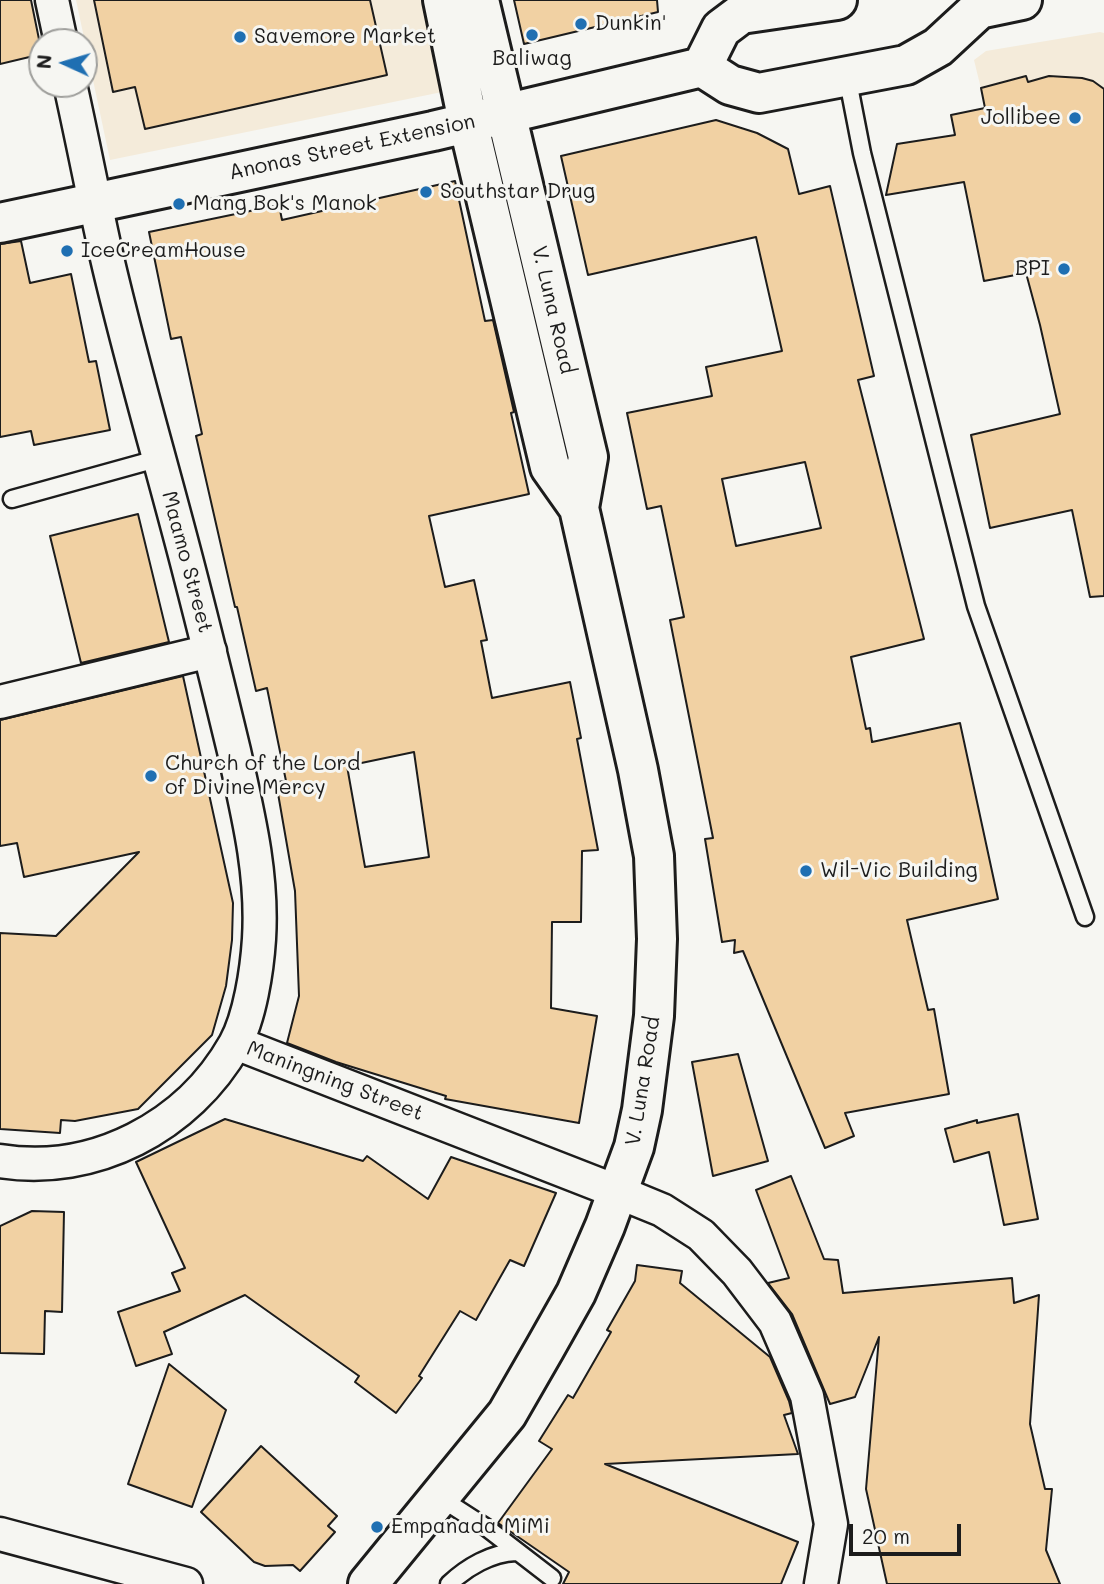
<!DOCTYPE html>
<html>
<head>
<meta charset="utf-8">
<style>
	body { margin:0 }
	#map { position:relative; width:1104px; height:1584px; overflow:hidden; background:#f6f6f2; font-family:Mali,sans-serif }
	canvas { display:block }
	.north { position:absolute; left:28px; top:28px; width:70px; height:70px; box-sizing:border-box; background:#f6f6f2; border:2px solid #9f9f9c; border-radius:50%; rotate:274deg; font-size:19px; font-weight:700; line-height:28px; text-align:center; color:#1c1c1c }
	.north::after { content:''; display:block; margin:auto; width:24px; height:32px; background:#1f6fb2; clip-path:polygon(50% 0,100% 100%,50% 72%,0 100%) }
	.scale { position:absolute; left:849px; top:1524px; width:112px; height:32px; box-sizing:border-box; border:4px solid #1c1c1c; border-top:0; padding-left:9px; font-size:21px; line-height:24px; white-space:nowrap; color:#1c1c1c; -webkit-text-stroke:5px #f6f6f2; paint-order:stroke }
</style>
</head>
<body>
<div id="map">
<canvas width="1104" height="1584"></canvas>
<div class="north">N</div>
<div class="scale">20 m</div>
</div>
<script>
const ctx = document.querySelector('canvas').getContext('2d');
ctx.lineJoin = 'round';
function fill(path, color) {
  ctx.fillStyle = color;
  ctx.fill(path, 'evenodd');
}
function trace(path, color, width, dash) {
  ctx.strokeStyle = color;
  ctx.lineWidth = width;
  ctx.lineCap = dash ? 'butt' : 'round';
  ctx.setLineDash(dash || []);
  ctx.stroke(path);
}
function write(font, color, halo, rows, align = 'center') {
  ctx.font = font + ' Mali,sans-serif';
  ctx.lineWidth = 6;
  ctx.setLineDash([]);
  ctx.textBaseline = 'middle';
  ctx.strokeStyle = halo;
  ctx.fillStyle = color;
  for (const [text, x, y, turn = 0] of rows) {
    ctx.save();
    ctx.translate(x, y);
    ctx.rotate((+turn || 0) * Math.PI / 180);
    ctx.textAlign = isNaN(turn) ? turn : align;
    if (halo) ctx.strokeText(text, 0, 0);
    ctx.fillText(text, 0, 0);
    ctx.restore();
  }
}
const built = new Path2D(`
	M76 0H422L442 92 110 160Z
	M1100 32 1104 33V309L1039 326 974 60 986 51Z`);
const building = new Path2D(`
	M0 0H31L42 54 0 64Z
	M94 0H370L387 75 145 129 135 87 113 92Z
	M514 0H657L658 12 524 44Z
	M1026 76 1028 82 1049 76 1082 78 1093 81 1104 89V596L1090 597 1072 510 990 528 971 435 1060 414 1040 325 1026 273 984 281 964 182 886 195 897 144 955 135 951 115 985 108 981 88Z
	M716 120 757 133 788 149 799 194 830 186 874 376 858 380 924 639 851 657 866 729 870 728 872 742 960 723 998 899 907 920 928 1010 934 1009 949 1094 845 1113 854 1136 825 1148 743 951 734 953 735 940 722 942 705 839 713 838 670 620 684 617 661 506 647 509 627 413 712 396 706 367 782 351 756 237 588 275 561 156ZM805 462 821 528 736 546 722 479Z
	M455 181 485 321 493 320 514 412 511 413 529 494 429 516 445 587 474 580 487 640 481 641 492 698 570 682 581 738 577 739 598 850 582 851 581 922H552L551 1008 597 1016 579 1123 445 1099 446 1096 336 1062 287 1043 299 996 295 891 276 782 286 781 267 688 256 691 237 607H235L196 436 202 434 181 337 171 339 149 232 279 205 282 220ZM414 752 429 857 365 867 347 766Z
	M21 241 30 283 71 274 89 362 96 361 110 430 34 445 31 431 0 437V244Z
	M138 514 169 642 81 663 50 536Z
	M183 676 233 903 232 940 226 986 212 1035 138 1109 75 1121 61 1120 60 1133 0 1129V933L56 936 139 852 24 877 17 843 0 846V720Z
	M738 1054 768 1161 713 1176 692 1062Z
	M1018 1114 1038 1219 1004 1225 989 1152 954 1162 945 1129 977 1120V1123Z
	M225 1119 363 1161 367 1156 428 1199 451 1157 556 1193 524 1266 510 1260 476 1320 460 1311 419 1376 422 1378 396 1413 355 1382 359 1376 245 1295 164 1332 172 1354 136 1366 118 1312 180 1291 172 1273 185 1268 136 1162Z
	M791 1176 824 1259 838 1260 843 1293 1012 1278 1014 1303 1039 1295 1030 1424 1045 1489H1052L1046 1550 1060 1584H887L866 1489 879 1337 855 1397 830 1404 792 1314 768 1283 789 1278 756 1190Z
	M32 1211 64 1212 62 1312 45 1311 44 1354 0 1353V1226Z
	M637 1265 682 1271 680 1283 770 1357 789 1401 792 1413 784 1415 798 1454 605 1464 798 1542 781 1584H563L569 1572 498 1523 552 1449 539 1441 568 1395 573 1398 611 1332 607 1330 635 1281Z
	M169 1364 226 1410 192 1507 128 1484Z
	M261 1446 337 1516 328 1526 335 1532 300 1571 293 1565 265 1566 254 1562 201 1512Z`);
const lane = new Path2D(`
	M847 76 862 153 976 606 1085 917
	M12 499 160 458
	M439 1497 487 1528 552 1578
	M449 1584C467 1567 491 1553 516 1552`);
const street = new Path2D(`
	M52 0 61 42
	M0 702 210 651
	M236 1043 618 1192 662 1210 701 1235 737 1272 775 1322 807 1396 831 1524 821 1584
	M0 1161C94 1176 188 1127 235 1044 250 1017 257 970 259 939 263 874 248 814 234 751 220 693 206 636 191 578 164 472 132 366 107 258 94 200 83 142 70 84
	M0 1534 186 1584`);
const secondary = new Path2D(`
	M479 0 588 457 579 508
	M702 67 721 29 741 14 837 0
	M0 223 433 131 702 67 730 85 759 93 906 65 938 47 979 9 1022 0
	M368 1584 507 1414 545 1348 576 1293 605 1226 634 1147 642 1110 654 1016 657 939 654 856 638 770 579 508 550 467 468 122 443 0`);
const markers = [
	[581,24,7,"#1f6fb2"],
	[532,35,7,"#1f6fb2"],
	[240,37,7,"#1f6fb2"],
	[1075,118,7,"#1f6fb2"],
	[426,192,7,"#1f6fb2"],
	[179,204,7,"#1f6fb2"],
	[67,251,7,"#1f6fb2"],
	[1064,269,7,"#1f6fb2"],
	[151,776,7,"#1f6fb2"],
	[806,871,7,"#1f6fb2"],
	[377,1527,7,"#1f6fb2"]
];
const poiNames = [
	["Dunkin'",595,24],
	["Savemore Market",254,37],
	["Baliwag",532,59,"center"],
	["Jollibee",1061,118,"right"],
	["Southstar Drug",440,192],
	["Mang Bok's Manok",193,204],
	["IceCreamHouse",81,251],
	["BPI",1050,269,"right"],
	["Church of the Lord",165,764],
	["of Divine Mercy",165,788],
	["Wil-Vic Building",820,871],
	["Empanada MiMi",391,1527]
];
const streetNames = [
	["Anonas Street Extension",352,147,-12],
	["V. Luna Road",553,310,77],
	["Maamo Street",187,562,75],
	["Maningning Street",335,1081,21],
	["V. Luna Road",643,1081,-81]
];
fill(built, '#f4ebda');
fill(building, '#f1d1a3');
trace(building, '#1c1c1c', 2);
trace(lane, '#1c1c1c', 21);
trace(street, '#1c1c1c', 37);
trace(secondary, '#1c1c1c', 44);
trace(lane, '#f6f6f2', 16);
trace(street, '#f6f6f2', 32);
trace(secondary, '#f6f6f2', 38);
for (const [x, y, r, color] of markers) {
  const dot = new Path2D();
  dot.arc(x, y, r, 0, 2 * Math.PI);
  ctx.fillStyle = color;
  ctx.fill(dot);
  trace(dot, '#f6f6f2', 2.5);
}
write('21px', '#1c1c1c', '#f6f6f2', poiNames, 'left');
write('21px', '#1c1c1c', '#f6f6f2', streetNames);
</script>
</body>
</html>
